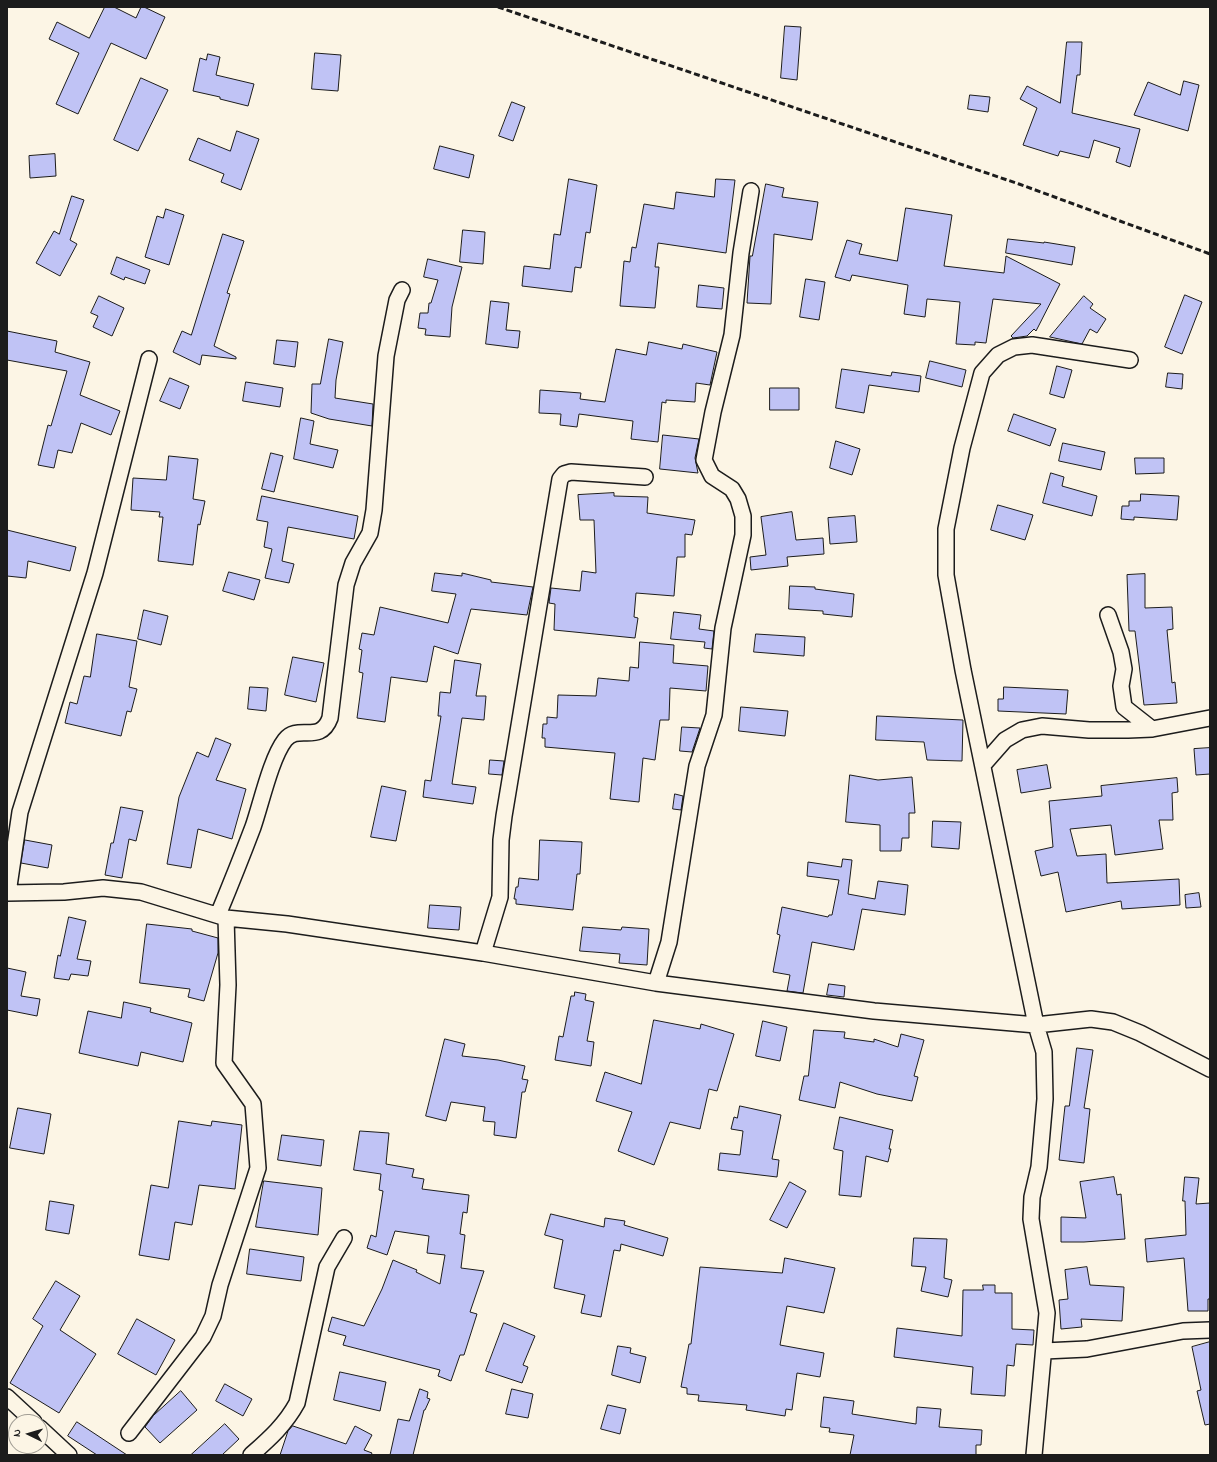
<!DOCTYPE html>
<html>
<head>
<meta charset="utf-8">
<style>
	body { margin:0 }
	#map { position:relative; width:1217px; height:1462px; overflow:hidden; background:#fcf5e5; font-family:"Indie Flower",sans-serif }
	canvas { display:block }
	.frame { position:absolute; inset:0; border:8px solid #1c1c1c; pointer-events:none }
	.north { position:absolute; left:8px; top:1414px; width:40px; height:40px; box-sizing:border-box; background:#fcf5e5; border:1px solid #a29e95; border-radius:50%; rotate:275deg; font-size:11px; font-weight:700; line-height:16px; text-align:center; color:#1c1c1c }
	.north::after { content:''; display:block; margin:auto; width:14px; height:18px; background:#1c1c1c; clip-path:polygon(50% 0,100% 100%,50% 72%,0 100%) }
</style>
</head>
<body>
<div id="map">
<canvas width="1217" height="1462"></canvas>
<div class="frame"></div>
<div class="north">N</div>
</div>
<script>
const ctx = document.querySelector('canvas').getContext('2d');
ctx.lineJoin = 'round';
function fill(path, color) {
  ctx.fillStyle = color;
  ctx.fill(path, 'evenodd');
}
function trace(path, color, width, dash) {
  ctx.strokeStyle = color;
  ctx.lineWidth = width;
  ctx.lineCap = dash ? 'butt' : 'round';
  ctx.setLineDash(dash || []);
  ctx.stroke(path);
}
const building = new Path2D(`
	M105 7H114L136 18 141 7H144L165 17 146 59 111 43 78 114 56 104 79 53 49 39 57 22 89 38Z
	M785 26 801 27 797 80 781 78Z
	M1067 42H1082L1080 75H1077L1072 113 1140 129 1130 167 1116 162 1120 148 1094 140 1089 158 1060 151 1058 156 1023 145 1037 108 1020 99 1027 86 1060 103Z
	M315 53 341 55 338 91 312 89Z
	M208 54 220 57 216 75 254 84 248 106 220 99V97L193 91 200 58 206 60Z
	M141 78 168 90 138 151 114 140Z
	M1184 81 1199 85 1188 131 1134 115 1148 82 1180 95Z
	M970 95 990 97 988 112 968 109Z
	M512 102 525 107 513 141 499 136Z
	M237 131 259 139 241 190 221 182 224 174 189 160 198 138 230 151Z
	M440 146 474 155 469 178 434 169Z
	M55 154 56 176 30 178 29 156Z
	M569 179 597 185 590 233 586 232 581 268 575 267 572 292 522 286 524 266 550 269 554 234 560 235Z
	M716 179 735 180 726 253 658 243 655 267H659L655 308 620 306 624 261 630 262 632 247 636 248 644 204 674 209 676 192 714 197Z
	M766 184 784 188 782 197 818 202 812 240 774 234 771 304 747 303 750 256H752Z
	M72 196 84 200 70 240 77 244 60 276 36 263 54 231 59 234Z
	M906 208 952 215 944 266 1004 273 1006 256 1060 284 1036 331 1034 329 1027 336 1013 338 1011 336 1041 304 993 299 986 343 975 342V345L956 344 960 302 927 299 925 317 904 314 908 285 852 275 850 281 835 277 847 240 862 244 859 254 897 261Z
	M166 209 184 215 169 265 145 257 157 216 163 218Z
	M463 230 485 232 483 264 460 262Z
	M223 234 244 241 227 293 230 294 214 346 236 357V359L202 355 200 365 173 352 182 331 191 335Z
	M1008 239 1044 243V242L1075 247 1072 265 1006 253Z
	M117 257 150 270 145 284 125 277 124 280 111 274Z
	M428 259 462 267 452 307 450 337 425 335 426 329 418 328 420 313H428L429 303H431L438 280 424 277Z
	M806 279 825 282 819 320 800 317Z
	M699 285 724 288 722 309 697 307Z
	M1185 295 1202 302 1182 354 1165 347Z
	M99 296 124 308 112 336 93 327 98 316 91 313Z
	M1084 296 1093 304 1090 308 1106 319 1097 333 1090 329 1082 344 1050 337Z
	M491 301 509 303 506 330 520 331 518 348 486 344Z
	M7 331 57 341 55 352 90 362 80 395 120 411 111 435 81 423 72 453 58 450 54 468 38 465 48 425 51 426 67 371 7 360Z
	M329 339 343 342 336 380 335 398 373 404 372 426 329 419 311 413 312 384H320Z
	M277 340 298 342 295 367 274 364Z
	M649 342 682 349 683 344 717 352 710 385 696 383 695 402 666 400V403L662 402 658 442 631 439 633 421 579 414 577 427 560 425 561 414 539 413 540 390 581 393 580 399 605 402 616 349 646 355Z
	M930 361 966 370 962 387 926 378Z
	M1057 366 1072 370 1064 398 1050 394Z
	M842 369 891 376 892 372 921 376 919 392 869 385 864 413 836 408Z
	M1168 373 1183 374 1182 389 1166 387Z
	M170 378 189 386 180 409 160 401Z
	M246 382 283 388 280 407 243 401Z
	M770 388H799V410H770Z
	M1014 414 1056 429 1050 446 1008 431Z
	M301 418 314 421 310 444 338 450 333 468 294 459Z
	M663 435 699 439 695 458 698 473 660 469Z
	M836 441 860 449 852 475 830 468Z
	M1063 443 1105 452 1101 470 1059 461Z
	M271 453 283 456 274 492 262 489Z
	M169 456 198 459 193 499 205 501 200 525 198 524 193 565 158 561 163 517H159L160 512 131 510 133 478 166 480Z
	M1135 458H1164V473L1136 474Z
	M1051 473 1064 477 1062 486 1097 496 1092 516 1043 503Z
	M614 493V496L648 497 647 513 695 520 692 535 685 534V557H677L674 596 636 593 634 617 638 618 635 638 554 630 555 604 549 603 551 588 580 591 582 571 596 573 594 520H580L578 495Z
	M1141 494 1179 496 1177 520 1134 517V520L1121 519 1122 506H1129V501H1140Z
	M262 496 358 516 354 539 288 527 282 561 294 564 289 583 265 578 272 549 264 547 268 522 257 520Z
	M998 505 1033 515 1025 540 991 530Z
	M792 512 796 540 823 538 824 554 787 557 788 566 751 570 750 557 766 555 761 517Z
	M855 516 857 542 830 544 828 518Z
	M7 530 76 547 70 571 28 561 26 578 7 576Z
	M229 572 260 580 254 600 223 591Z
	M435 573 462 576V573L491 580V582L533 587 527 615 471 609 458 654 434 646 427 682 391 677 385 722 357 718 363 673 359 672 362 650 359 649 362 633 374 635 380 607 448 623 456 594 432 591Z
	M1145 574V608L1172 607 1173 629 1167 630 1172 683 1175 682 1177 703 1144 705 1135 631H1129L1127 575Z
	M790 586 815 587V589L854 594 852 617 823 614V611L789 609Z
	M144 610 168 616 161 645 138 639Z
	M674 612 701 615 699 629 714 631 712 649 704 648 705 642 671 639Z
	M97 634 137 641 129 687 137 689 131 712 127 711 121 736 65 723 70 702 77 704 84 676 90 677Z
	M756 634 805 637 804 656 754 652Z
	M640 642 674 645 673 663 708 666 706 691 670 688 669 720H660L655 760 643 758 639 802 610 799 615 753 545 747V738H542L543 724H547V717L557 718 558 695 596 696 598 678 629 681 630 667 638 668Z
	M293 657 324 663 316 702 285 695Z
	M455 660 481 664 476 696H486L484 720 462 718 452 784 476 787 473 804 423 797 425 780 431 781 441 716H438L440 692 450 693Z
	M250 687 268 688 266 711 248 709Z
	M1004 687 1068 690 1066 714 998 711V699H1003Z
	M741 707 788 711 785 736 739 731Z
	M877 716 963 720 962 761 927 760 924 742 876 740Z
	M682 727 700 728 692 752 680 751Z
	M216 738 231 744 216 780 246 789 232 839 198 829 191 868 167 864 179 797 197 752 208 757Z
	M1210 748V774L1196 775 1194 749Z
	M490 760 504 761 502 775 489 774Z
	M1047 765 1051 788 1021 793 1017 770Z
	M850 775 878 780 912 777 915 813H909V838H902L901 851H880V825L846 822Z
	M1177 778 1178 792 1172 793 1173 820H1159L1163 849 1115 855 1111 825 1070 829 1077 856 1106 854 1107 883 1179 879 1180 905 1122 909 1121 901 1066 912 1058 872 1041 876 1035 851 1053 847 1049 801 1102 796 1101 786Z
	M382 786 406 791 396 841 371 837Z
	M675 794 683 796 681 810 673 809Z
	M121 807 143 811 136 841 129 839 122 878 105 875 111 843H113Z
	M933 821 961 822 959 849 932 847Z
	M25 840 52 845 48 868 21 863Z
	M540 840 582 842 580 874H577L573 910 516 904V899H514L516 887H518L519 878 538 880Z
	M843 859 852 860 848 894 875 899 878 881 908 885 905 915 862 909 854 950 812 942 803 993 787 991 790 975 773 972 780 935 777 934 782 907 828 917 829 915H832L839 880 807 876 808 862 841 867Z
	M1199 893 1201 907 1186 908 1185 895Z
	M430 905 461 907 459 930 428 928Z
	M69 917 86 921 77 959 91 961 88 976 71 974 69 980 54 978 58 955 60 956Z
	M147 924 192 929V931L218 938V953L204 1001 188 997 190 989 140 983Z
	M583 927 621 930 622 927 649 929 647 965 619 963 620 954 580 951Z
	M7 968 26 972 21 996 40 999 37 1016 7 1010Z
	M829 984 845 986 844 997 827 995Z
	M575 992 586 994 585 1000 594 1002 587 1041 594 1042 591 1066 555 1060 559 1036 563 1037 571 996H574Z
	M124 1002 151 1008 150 1012 192 1023 183 1062 141 1052 138 1066 79 1053 88 1011 121 1018Z
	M654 1020 700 1029 701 1024 734 1034 717 1091 709 1089 700 1129 670 1122 654 1165 618 1151 632 1112 596 1101 605 1072 641 1084Z
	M763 1021 787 1027 780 1061 756 1056Z
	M814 1030 845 1032 844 1038 874 1042V1039L898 1047 901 1034 924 1040 914 1076 918 1077 912 1101 877 1094 840 1082 835 1108 799 1100 804 1076H808Z
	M445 1039 465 1044 462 1056 498 1060 525 1066 522 1079 528 1080 525 1092H522L516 1138 494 1135 495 1122 483 1121 485 1107 451 1102 446 1121 426 1116Z
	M1077 1048 1093 1050 1084 1108 1090 1109 1084 1163 1059 1160 1065 1106H1069Z
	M740 1106 781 1115 772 1159 779 1160 777 1177 718 1170 720 1153 740 1155 743 1131 731 1129 734 1117 737 1118Z
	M18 1108 51 1114 44 1154 10 1148Z
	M840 1117 893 1130 889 1149H891L888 1162 866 1156 861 1197 839 1195 843 1151 834 1149Z
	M179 1121 211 1126 212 1121 242 1125 235 1189 199 1185 192 1225 175 1222 169 1260 139 1255 151 1185 168 1188Z
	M360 1131 389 1133 386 1164 414 1169 412 1177 424 1179 422 1189 469 1195 467 1213 463 1212 460 1234 465 1235 461 1268 484 1271 470 1312 477 1314 464 1355H460L451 1381 438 1376 440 1370 343 1345 346 1336 328 1331 332 1317 364 1326 382 1289 393 1260 417 1270 416 1272 440 1284 445 1255 427 1253 429 1236 395 1231 387 1255 367 1248 371 1235 376 1237 383 1191 379 1190 381 1174 354 1170Z
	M282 1135 324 1140 321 1166 278 1160Z
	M1114 1177 1117 1195 1121 1194 1125 1239 1084 1242H1061V1217L1086 1218 1080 1182Z
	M1185 1177 1199 1178 1196 1204 1210 1203V1299H1208V1311H1188L1184 1258 1147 1262 1145 1239 1186 1235 1185 1201H1183Z
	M264 1181 322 1188 318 1235 256 1227Z
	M790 1182 806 1191 787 1228 770 1220Z
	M50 1201 74 1205 69 1234 46 1230Z
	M551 1214 604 1227 605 1218 625 1221 624 1225 668 1238 663 1256 621 1244 620 1251 614 1250 601 1317 581 1313 585 1295 554 1288 563 1240 545 1235Z
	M914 1238 947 1239 944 1278 952 1280 948 1297 921 1291 926 1267 912 1266Z
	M250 1249 304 1257 301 1281 247 1274Z
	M785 1258 835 1268 824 1313 787 1306 780 1345 824 1353 820 1377 797 1373 792 1410 786 1409 785 1416 746 1410 747 1405 698 1401 699 1395 687 1394V1388L681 1387 689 1344H691L700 1267 782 1273Z
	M1087 1267 1090 1285 1124 1287 1122 1321 1081 1319 1082 1327 1061 1329 1059 1300 1068 1299 1065 1270Z
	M56 1281 80 1296 60 1330 96 1354 59 1413 10 1383 43 1326 33 1319Z
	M983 1285H995V1293H1012V1329L1034 1330 1033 1345 1016 1344 1014 1366 1007 1365 1005 1396 971 1394 973 1367 894 1357 897 1328 962 1336 963 1290H983Z
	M137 1319 175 1340 156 1375 118 1354Z
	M504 1323 535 1336 523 1365 528 1367 522 1383 486 1371Z
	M1210 1342V1424L1205 1425 1197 1391 1201 1390 1192 1347Z
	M618 1346 631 1348 630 1353 646 1357 640 1383 612 1375Z
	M340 1372 386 1382 380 1411 334 1400Z
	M225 1384 252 1399 243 1416 216 1401Z
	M420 1389 428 1392 427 1398 430 1399 425 1410H424L413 1455H390L398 1419 409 1421Z
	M512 1389 533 1394 528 1418 506 1414Z
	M181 1391 197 1410 160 1443 145 1427 153 1416Z
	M824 1397 854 1401 852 1414 916 1424 917 1407 941 1409 939 1427 982 1430 981 1445H976V1455H850L854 1435 829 1432 830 1428 821 1427Z
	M608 1405 626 1409 620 1434 601 1429Z
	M77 1422 127 1455H97L68 1436Z
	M225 1424 239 1439 222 1455H191Z
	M293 1426 346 1444 355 1426 372 1435 364 1450 372 1453 371 1455H280L288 1431Z`);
const street = new Path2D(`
	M1108 615 1121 652 1124 669 1121 686 1124 707 1152 729
	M983 765 1005 740 1022 730 1042 726 1089 730H1128L1152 729 1210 718
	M7 893 64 892 103 888 141 892 226 918 287 924 483 953 656 983 874 1011 1036 1025 1091 1019 1113 1022 1140 1033 1210 1069
	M8 893 20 812 95 573 149 359
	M218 915C230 886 242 856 253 827 261 804 271 758 285 740 298 723 320 745 330 718L346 585 353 563 370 533 374 510 386 356 397 300 402 290
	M483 953 500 897 501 840 504 816 560 479 564 474 571 472 645 477
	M656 983 669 942 697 766 714 715 723 628 743 535V516L738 499 732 489 712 476 704 460 713 412 732 335 741 253 751 191
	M1044 1351 1087 1349 1183 1331 1210 1330
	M7 1397 34 1422
	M40 1428 69 1455
	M129 1433 203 1337 213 1316 220 1285 258 1168 253 1104 224 1063 228 985 226 918
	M251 1455C269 1439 285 1425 297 1403L327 1267 344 1238
	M1034 1455 1047 1313 1031 1219 1032 1197 1039 1167 1045 1099 1044 1052 1036 1025 963 670 946 575V529L962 448 982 373 998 355 1014 347 1032 345 1130 360`);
const rail = new Path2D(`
	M498 7 1019 184 1210 254`);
fill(building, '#c0c3f5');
trace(building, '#1c1c1c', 1);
trace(street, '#1c1c1c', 18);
trace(street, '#fcf5e5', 15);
trace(rail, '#1c1c1c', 3, [6, 3]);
</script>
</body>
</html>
